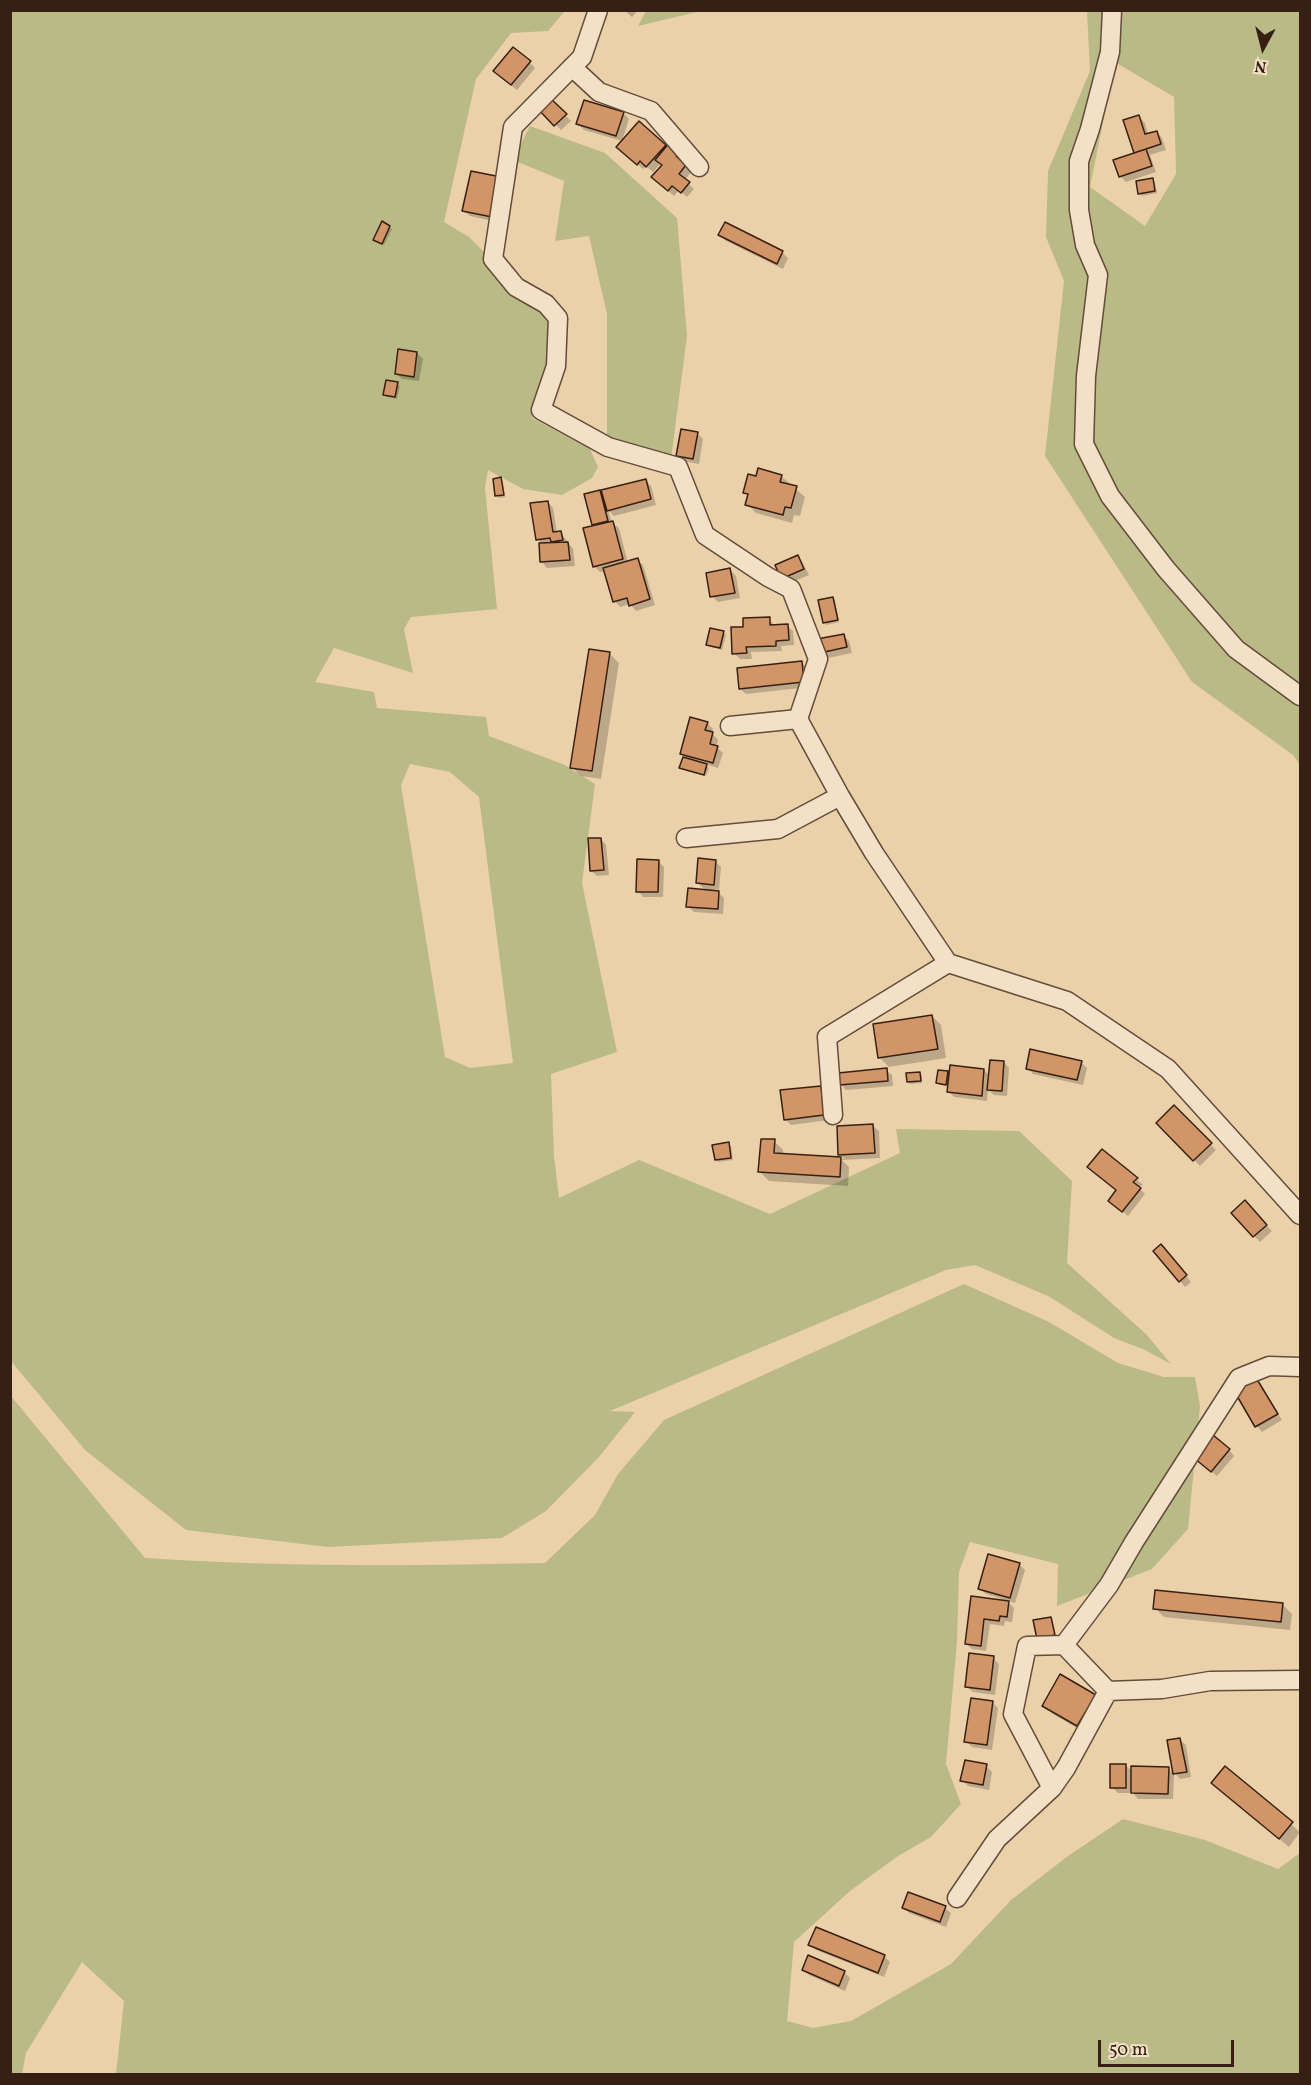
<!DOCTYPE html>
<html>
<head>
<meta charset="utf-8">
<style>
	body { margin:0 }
	#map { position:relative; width:1311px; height:2085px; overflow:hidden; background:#ebd1aa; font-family:Vollkorn,serif }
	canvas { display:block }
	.frame { position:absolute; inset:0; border:12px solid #372013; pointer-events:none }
	.north { position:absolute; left:1233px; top:18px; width:60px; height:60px; -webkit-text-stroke:4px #f2e1c8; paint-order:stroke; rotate:187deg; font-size:16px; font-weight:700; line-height:24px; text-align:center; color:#372013 }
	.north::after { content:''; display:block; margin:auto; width:21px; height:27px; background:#372013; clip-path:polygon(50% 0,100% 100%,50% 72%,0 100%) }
	.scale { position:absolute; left:1098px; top:2040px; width:136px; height:27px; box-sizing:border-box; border:3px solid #372013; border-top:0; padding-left:8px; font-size:18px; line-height:21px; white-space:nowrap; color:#372013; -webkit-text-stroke:4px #f2e1c8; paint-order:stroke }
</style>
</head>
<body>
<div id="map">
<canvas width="1311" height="2085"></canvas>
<div class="frame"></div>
<div class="north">N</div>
<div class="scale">50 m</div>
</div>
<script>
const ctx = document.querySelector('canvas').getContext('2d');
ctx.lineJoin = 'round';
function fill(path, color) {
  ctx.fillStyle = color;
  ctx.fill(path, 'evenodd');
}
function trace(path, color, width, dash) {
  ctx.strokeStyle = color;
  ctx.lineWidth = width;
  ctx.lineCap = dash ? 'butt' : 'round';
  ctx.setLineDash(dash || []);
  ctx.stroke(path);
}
const green = new Path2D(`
	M10 11H565L548 31 511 33 476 79 444 222 469 237 541 310 553 327 544 381 532 418 590 449 598 467 592 478 562 495 523 489 488 470 485 488 497 609 411 617 404 629 413 673 334 648 315 682 374 692 377 708 486 717 489 736 565 765 595 784 582 883 617 1052 551 1074 554 1156 559 1198 639 1160 770 1214 900 1153 896 1129 1019 1131 1072 1181 1067 1263 1146 1334 1171 1364 1145 1350 1114 1338 1050 1297 975 1265 946 1270 610 1411 635 1412 599 1457 546 1511 502 1538 328 1547 186 1530 85 1450 11 1361ZM410 764 450 772 479 797 513 1063 470 1068 445 1057 401 785Z
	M646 11V10L701 11 638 26Z
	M1087 11H1300V765L1293 755 1192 682 1045 456 1064 281 1046 237 1048 171 1090 71ZM1115 62 1174 97 1176 174 1145 226 1090 187Z
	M530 126 605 153 677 218 687 336 671 459 607 439V314L589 236 555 241 564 181 513 160Z
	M964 1284 1049 1322 1118 1363 1164 1377H1195L1200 1406 1188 1529 1152 1569 1057 1606 1058 1564 970 1542 959 1572 957 1642 946 1764 961 1804 931 1837 898 1856 850 1891 794 1942 787 2021 813 2028 851 2021 951 1964 1011 1900 1068 1856 1123 1819 1205 1840 1278 1869 1300 1853V2074H116L124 2001 82 1962 26 2053 22 2074H11L10 1395 145 1558C278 1567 412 1566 545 1563L595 1515 618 1474 664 1420Z`);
const shadow = new Path2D(`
	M624 10H638L632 17Z
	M530 63 535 68 517 90 500 77Z
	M550 100 571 121 561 130 540 109Z
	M623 113 629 119 622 141 584 130 578 124Z
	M1139 117 1145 123 1148 135 1157 132 1162 138 1166 150 1150 155 1156 172 1126 182 1120 176 1136 154Z
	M639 123 667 148 685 158 681 162 691 172 685 180 694 189 687 197 679 190 674 196 659 183 663 165 661 163 653 172 646 166 643 169 624 152Z
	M472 173 497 222 470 216 464 211Z
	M1153 180 1155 182 1157 193 1142 196 1139 193Z
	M389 227 392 229 384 245 377 242 375 240Z
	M720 235 782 252 788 258 783 269 726 241Z
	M417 353 423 359 419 381 402 379 396 373Z
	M397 384 400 386 397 399 387 397 384 394Z
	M698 434 703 439 699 464 683 461 677 455Z
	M781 476 805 497 800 516 794 515 792 523 756 513 747 504 749 496 745 492 757 477Z
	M500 479 503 482 505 497 499 498 497 495Z
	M645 480 651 486 656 505 614 516 608 510 612 523 619 528 628 563 637 560 643 565 655 605 636 611 630 604 620 607 615 601 605 571 600 572 594 566V527L585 495 599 492 605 497Z
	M548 502 553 508 557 533H561L573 549 575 566 547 568 542 562 543 545 538 539Z
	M798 557 803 563 809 575 788 584 777 566Z
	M730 570 736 576 740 598 718 602 712 596Z
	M832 598 835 601 839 622 826 625 824 622Z
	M769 619 775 626H787L793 631 794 645 781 646 782 651 751 652 752 659H740L734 653 745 628Z
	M723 632 726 635 722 650 711 647 708 645Z
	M843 635 849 641 852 653 828 658 822 653Z
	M590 650 610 654 619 663 601 779 581 776 572 767Z
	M801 662 807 668 809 687 746 694 740 689Z
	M707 723 713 729 712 733 718 740 716 747 723 753 718 768 705 764 709 768 706 776 684 770 681 768 689 760 681 753Z
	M601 839 606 845 609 875 597 876 591 871Z
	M658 861 664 867 663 897H643L638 891Z
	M715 861 721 867 719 890 715 889 724 898 723 914 694 912 688 906 706 891 698 883Z
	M932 1016 941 1025 946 1058 889 1067 880 1058Z
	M1004 1062 1009 1068 1007 1096 994 1095 988 1089 987 1101 954 1097 949 1092V1086L940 1085 937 1083 947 1072 950 1075 984 1070 990 1076Z
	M1081 1062 1087 1068 1083 1085 1033 1074 1028 1068Z
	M886 1070 892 1075 893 1086 846 1090 841 1084Z
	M919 1073 922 1076V1083L911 1084 908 1082Z
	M820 1087 826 1093 829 1120 791 1125 785 1119Z
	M1174 1107 1216 1150 1200 1166 1158 1123Z
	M873 1126 879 1131 880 1158 842 1160 849 1167 848 1186 769 1181 760 1172 774 1141 783 1150V1155L844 1159 840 1154Z
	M728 1144 731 1146 733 1160 718 1162 716 1159Z
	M1102 1151 1143 1185 1138 1187 1145 1194 1128 1216 1116 1206 1118 1191Z
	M1244 1202 1272 1231 1260 1242 1233 1213Z
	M1166 1252 1191 1282 1185 1287 1180 1281Z
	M1255 1378 1260 1384 1282 1420 1262 1432 1257 1426Z
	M1229 1450 1234 1456 1217 1476 1202 1464Z
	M1019 1564 1025 1570 1015 1603 986 1594 980 1589Z
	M972 1598 1008 1602 1014 1608 1012 1622 1005 1621 1004 1626 990 1624 986 1651 972 1649 966 1643Z
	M1283 1605 1292 1614 1290 1630 1164 1617 1155 1608Z
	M993 1658 999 1664 995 1695 973 1692 967 1687Z
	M1095 1696 1087 1734 1053 1714 1044 1705Z
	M993 1703 998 1708 992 1750 972 1747 966 1741Z
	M1180 1740 1186 1745 1191 1777 1180 1779 1175 1773Z
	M1125 1765 1133 1772 1168 1768 1174 1774 1173 1799H1138L1133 1793H1118L1112 1787Z
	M986 1766 992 1772 989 1790 968 1786 962 1780Z
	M1225 1768 1300 1832 1289 1847 1222 1792Z
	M904 1907 945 1908 951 1913 946 1927 909 1913Z
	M810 1945 884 1956 890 1962 884 1977 816 1950Z
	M803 1970 844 1972 850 1978 845 1991 809 1975Z`);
const building = new Path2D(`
	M513 47 531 61 511 85 493 71Z
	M550 98 567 114 554 126 538 109Z
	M584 100 624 112 616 136 576 124Z
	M1139 115 1145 134 1157 131 1161 144 1134 153 1123 120Z
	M639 121 666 145 646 167 640 161 637 165 616 147Z
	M670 142 680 151 676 156 686 165 679 174 690 182 681 193 672 186 668 191 651 177 662 165 655 160Z
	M1146 149 1152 166 1119 177 1113 160Z
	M471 171 501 177 492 217 462 211Z
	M1153 178 1155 191 1138 194 1136 181Z
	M382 221 390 226 382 244 373 240Z
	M725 222 783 251 777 264 718 235Z
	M398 349 417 352 414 377 395 374Z
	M386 380 398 382 395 397 383 395Z
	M681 429 698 432 693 459 676 456Z
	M758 468 782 475 780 482 797 486 791 508 785 507 783 515 745 505 748 494 743 493 748 474 756 476Z
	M501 477 504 495 495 496 493 479Z
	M646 479 651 499 607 511 601 490Z
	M600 490 608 521 592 525 584 494Z
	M548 501 553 532 561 531 563 540 551 542 550 538 536 540 530 503Z
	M613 521 623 559 593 567 583 528Z
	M568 542 570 560 540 562 539 543Z
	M798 555 804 569 781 579 775 565Z
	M638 558 650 599 629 606 627 598 613 602 603 568Z
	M730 568 735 593 710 597 706 573Z
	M833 597 838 620 823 623 818 600Z
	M770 617V625L788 624 789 640 776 641V646L746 647 747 653 732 654 731 627H743V618Z
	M710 628 724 631 720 648 706 645Z
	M844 634 847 647 820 653 817 639Z
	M589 649 610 652 592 771 570 768Z
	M802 661 804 682 739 689 737 668Z
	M690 717 708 722 705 730 713 732 710 744 718 746 713 763 680 754Z
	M683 757 707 764 704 775 679 768Z
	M588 838H601L604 870 590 871Z
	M698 858 716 860 714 885 696 883Z
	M637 859 659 860 658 892H636Z
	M688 888 719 891 718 909 686 907Z
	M932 1015 938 1049 878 1058 873 1024Z
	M1030 1049 1082 1061 1077 1080 1026 1069Z
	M990 1060 1004 1061 1002 1091 987 1090Z
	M950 1065 984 1069 982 1096 947 1092Z
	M887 1068 888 1081 839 1085 838 1073Z
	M938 1070 948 1071 946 1085 936 1083Z
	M920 1072 921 1081 907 1082 906 1073Z
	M821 1086 824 1115 784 1120 780 1090Z
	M1174 1105 1212 1143 1193 1161 1156 1123Z
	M873 1124 875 1153 838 1155 837 1126Z
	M761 1139H775L774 1153 841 1157 840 1177 758 1172Z
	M729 1142 731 1158 715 1160 712 1145Z
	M1102 1149 1138 1178 1133 1182 1141 1188 1122 1212 1108 1201 1116 1190 1087 1167Z
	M1245 1200 1267 1225 1253 1237 1231 1213Z
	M1161 1244 1187 1275 1179 1282 1153 1251Z
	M1255 1376 1278 1414 1255 1427 1233 1389Z
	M1213 1435 1230 1449 1211 1472 1194 1458Z
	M988 1554 1020 1563 1010 1598 978 1589Z
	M1155 1590 1283 1603 1281 1622 1153 1609Z
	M971 1596 1009 1601 1007 1617 1000 1616 999 1621 984 1619 981 1646 965 1644Z
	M1051 1617 1055 1635 1037 1639 1033 1620Z
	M969 1653 994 1656 990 1690 965 1687Z
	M1060 1674 1096 1695 1077 1726 1042 1706Z
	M971 1698 993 1701 987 1745 964 1742Z
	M1180 1738 1187 1772 1173 1774 1167 1740Z
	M965 1760 987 1764 983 1785 960 1781Z
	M1110 1764H1126V1788H1110Z
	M1131 1766 1169 1767 1168 1794 1131 1793Z
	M1225 1766 1293 1822 1279 1839 1211 1783Z
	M908 1892 946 1906 940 1922 902 1908Z
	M816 1927 885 1955 878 1973 808 1945Z
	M808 1955 845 1971 839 1986 802 1970Z`);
const street = new Path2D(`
	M598 10 582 57 513 127 493 259 516 287 546 304 558 318 556 366 541 410 608 447 678 467 705 535 768 577 791 589 818 659 798 719 840 796 874 853 948 963 1067 1001 1168 1069 1300 1215
	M1112 10 1110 52 1090 129 1079 161V210L1085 245 1098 275 1086 376 1084 444 1110 496 1166 569 1236 649 1300 696
	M572 67 599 92 651 111 699 167
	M730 726 798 719
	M686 838 778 829 840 796
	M833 1115 827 1037 948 963
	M1108 1691 1064 1645 1109 1585 1134 1542 1239 1378 1269 1366 1300 1367
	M1052 1788 1013 1714 1027 1646 1064 1645
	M957 1898 997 1839 1052 1788 1066 1768 1108 1691 1162 1689 1210 1681 1300 1680`);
fill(green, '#baba86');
fill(shadow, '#0003');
fill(building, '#d19568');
trace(building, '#372013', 1.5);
trace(street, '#644c39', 21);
trace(street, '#f2e1c8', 18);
</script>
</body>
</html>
